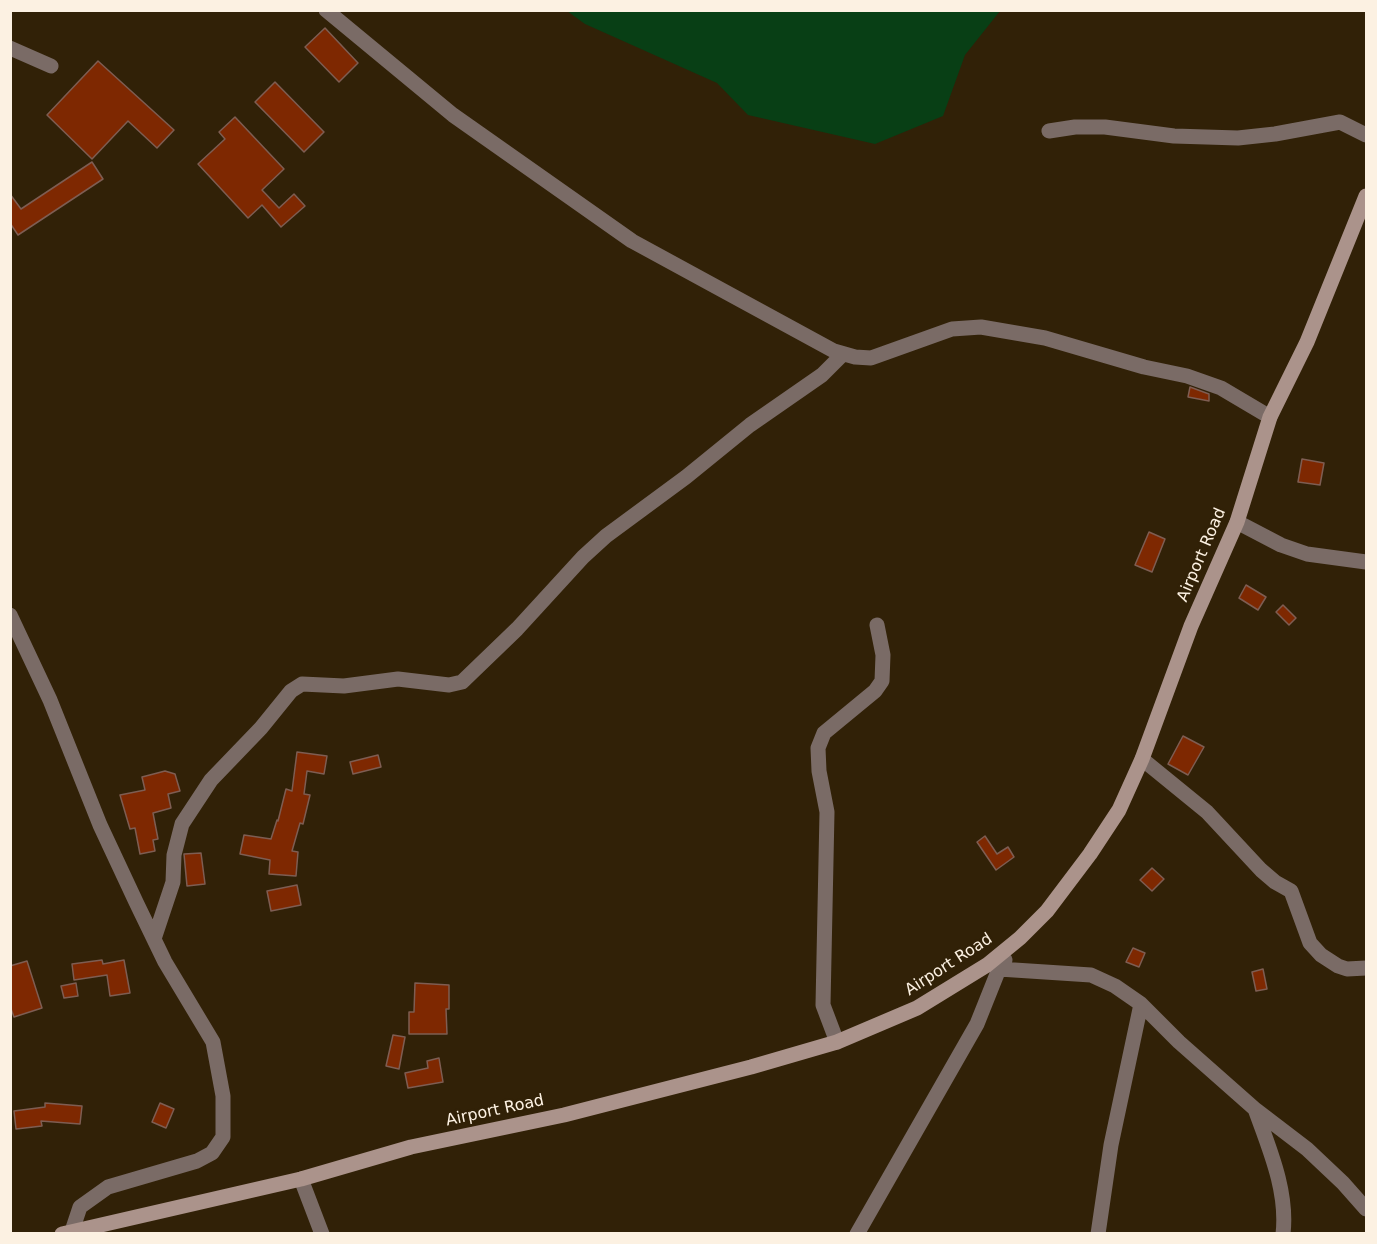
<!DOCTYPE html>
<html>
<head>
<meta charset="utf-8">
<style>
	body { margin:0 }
	#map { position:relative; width:1377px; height:1244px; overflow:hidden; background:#312107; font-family:"DejaVu Sans",sans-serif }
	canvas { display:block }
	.frame { position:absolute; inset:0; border:12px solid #fcf1e2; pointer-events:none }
</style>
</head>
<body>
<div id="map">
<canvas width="1377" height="1244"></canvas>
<div class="frame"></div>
</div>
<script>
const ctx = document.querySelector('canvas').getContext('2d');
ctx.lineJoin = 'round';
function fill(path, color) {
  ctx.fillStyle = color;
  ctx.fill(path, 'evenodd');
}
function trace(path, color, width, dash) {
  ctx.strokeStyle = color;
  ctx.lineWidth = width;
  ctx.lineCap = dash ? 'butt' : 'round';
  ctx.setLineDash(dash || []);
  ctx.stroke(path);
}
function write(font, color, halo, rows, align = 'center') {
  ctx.font = font + ' "DejaVu Sans",sans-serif';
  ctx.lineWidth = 4.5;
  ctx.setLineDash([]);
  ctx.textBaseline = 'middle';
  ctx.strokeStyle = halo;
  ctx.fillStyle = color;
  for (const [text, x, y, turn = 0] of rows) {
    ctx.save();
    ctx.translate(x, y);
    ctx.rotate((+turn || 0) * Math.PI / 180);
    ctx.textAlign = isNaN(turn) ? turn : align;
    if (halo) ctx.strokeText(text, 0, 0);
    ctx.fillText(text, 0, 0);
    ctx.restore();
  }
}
const green = new Path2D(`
	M804 11H1000L965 55 943 116 875 144 748 115 717 83 585 24 567 11Z`);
const building = new Path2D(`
	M325 28 358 63 339 82 305 47Z
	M98 61 174 130 157 148 128 121 92 159 47 115Z
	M275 82 324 132 304 152 255 102Z
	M235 117 284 169 262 190 279 208 294 194 305 206 281 227 262 205 248 218 198 164 225 139 219 132Z
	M92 162 103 179 18 235 10 223V194L21 209Z
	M1190 387 1209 394V401L1188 397Z
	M1302 459 1324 463 1320 485 1298 482Z
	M1149 532 1165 539 1152 572 1135 565Z
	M1246 585 1266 597 1258 610 1239 598Z
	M1283 605 1296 618 1289 625 1276 612Z
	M1183 736 1204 747 1188 775 1168 764Z
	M297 752 327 756 324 774 307 771 304 794 310 795 303 824 300 823 292 851 298 852 296 876 269 874 270 860 240 854 244 835 271 839 277 820 278 821 286 789 292 791Z
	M378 755 381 767 353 774 350 762Z
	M165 771 175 774 180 791 168 794 171 808 153 813 158 839 153 840 155 851 140 854 135 828 130 829 120 795 145 790 142 777Z
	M985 836 997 854 1008 847 1014 857 996 870 977 842Z
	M201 853 205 884 187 886 184 854Z
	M1152 868 1164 879 1152 891 1140 880Z
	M297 885 301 905 271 911 267 891Z
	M1133 948 1145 953 1139 967 1126 962Z
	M102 960 103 964 124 960 130 993 110 996 107 975 74 980 72 964Z
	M27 961 42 1008 14 1017 10 1006V966Z
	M1263 969 1267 989 1256 991 1252 972Z
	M76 983 78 996 64 998 61 986Z
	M415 983 449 985V1009H446L447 1034H409V1012H414Z
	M393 1035 405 1037 399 1069 386 1066Z
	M439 1058 443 1082 408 1088 405 1073 428 1068 427 1061Z
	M45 1103 82 1106 80 1124 41 1121 42 1126 16 1129 14 1111 45 1107Z
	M160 1103 174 1109 166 1128 152 1122Z`);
const street = new Path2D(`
	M326 10 453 115 632 241 834 351 855 357 871 358 952 329 981 327 1045 338 1144 367 1187 376 1221 388 1270 417
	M10 48 51 66
	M1049 131 1075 127H1105L1174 136 1238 138 1275 134 1340 122 1366 135
	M1237 522 1281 545 1307 554 1366 562
	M10 615 50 700 100 825 136 902 165 962 213 1042 223 1096V1137L212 1153 197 1161 108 1187 80 1207 72 1231
	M1142 759 1207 812 1261 870 1275 882 1291 891 1310 943 1321 955 1338 966 1347 969 1366 968
	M154 939 173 882 174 855 182 824 211 780 261 728 291 691 302 684 344 686 398 679 449 685 462 682 517 629 583 557 606 536 686 477 750 425 822 375 843 354
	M999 969 1091 975 1115 986 1141 1004 1179 1042 1256 1110 1307 1149 1343 1183 1366 1209
	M837 1042 823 1005 827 812 819 771 818 748 824 733 875 691 882 681 883 655 877 625
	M1255 1109C1269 1148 1288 1191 1283 1234
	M301 1179 322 1234
	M857 1234 977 1024 999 969 1005 960
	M1098 1234 1111 1145 1141 1004`);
const secondary = new Path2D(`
	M62 1234 301 1179 411 1147 564 1115 751 1067 837 1042 917 1008 987 965 1020 938 1047 911 1090 854 1119 810 1142 759 1191 626 1237 522 1270 417 1307 342 1366 196`);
const streetNames = [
	["Airport Road",1202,555,-67],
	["Airport Road",949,965,-33],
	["Airport Road",495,1111,-12]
];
fill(green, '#083f15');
fill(building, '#7e2801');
trace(building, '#7e5d52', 1.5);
trace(street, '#7a6b66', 15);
trace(secondary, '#ab938b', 15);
write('16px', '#fcf1e2', '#312107', streetNames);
</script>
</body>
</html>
